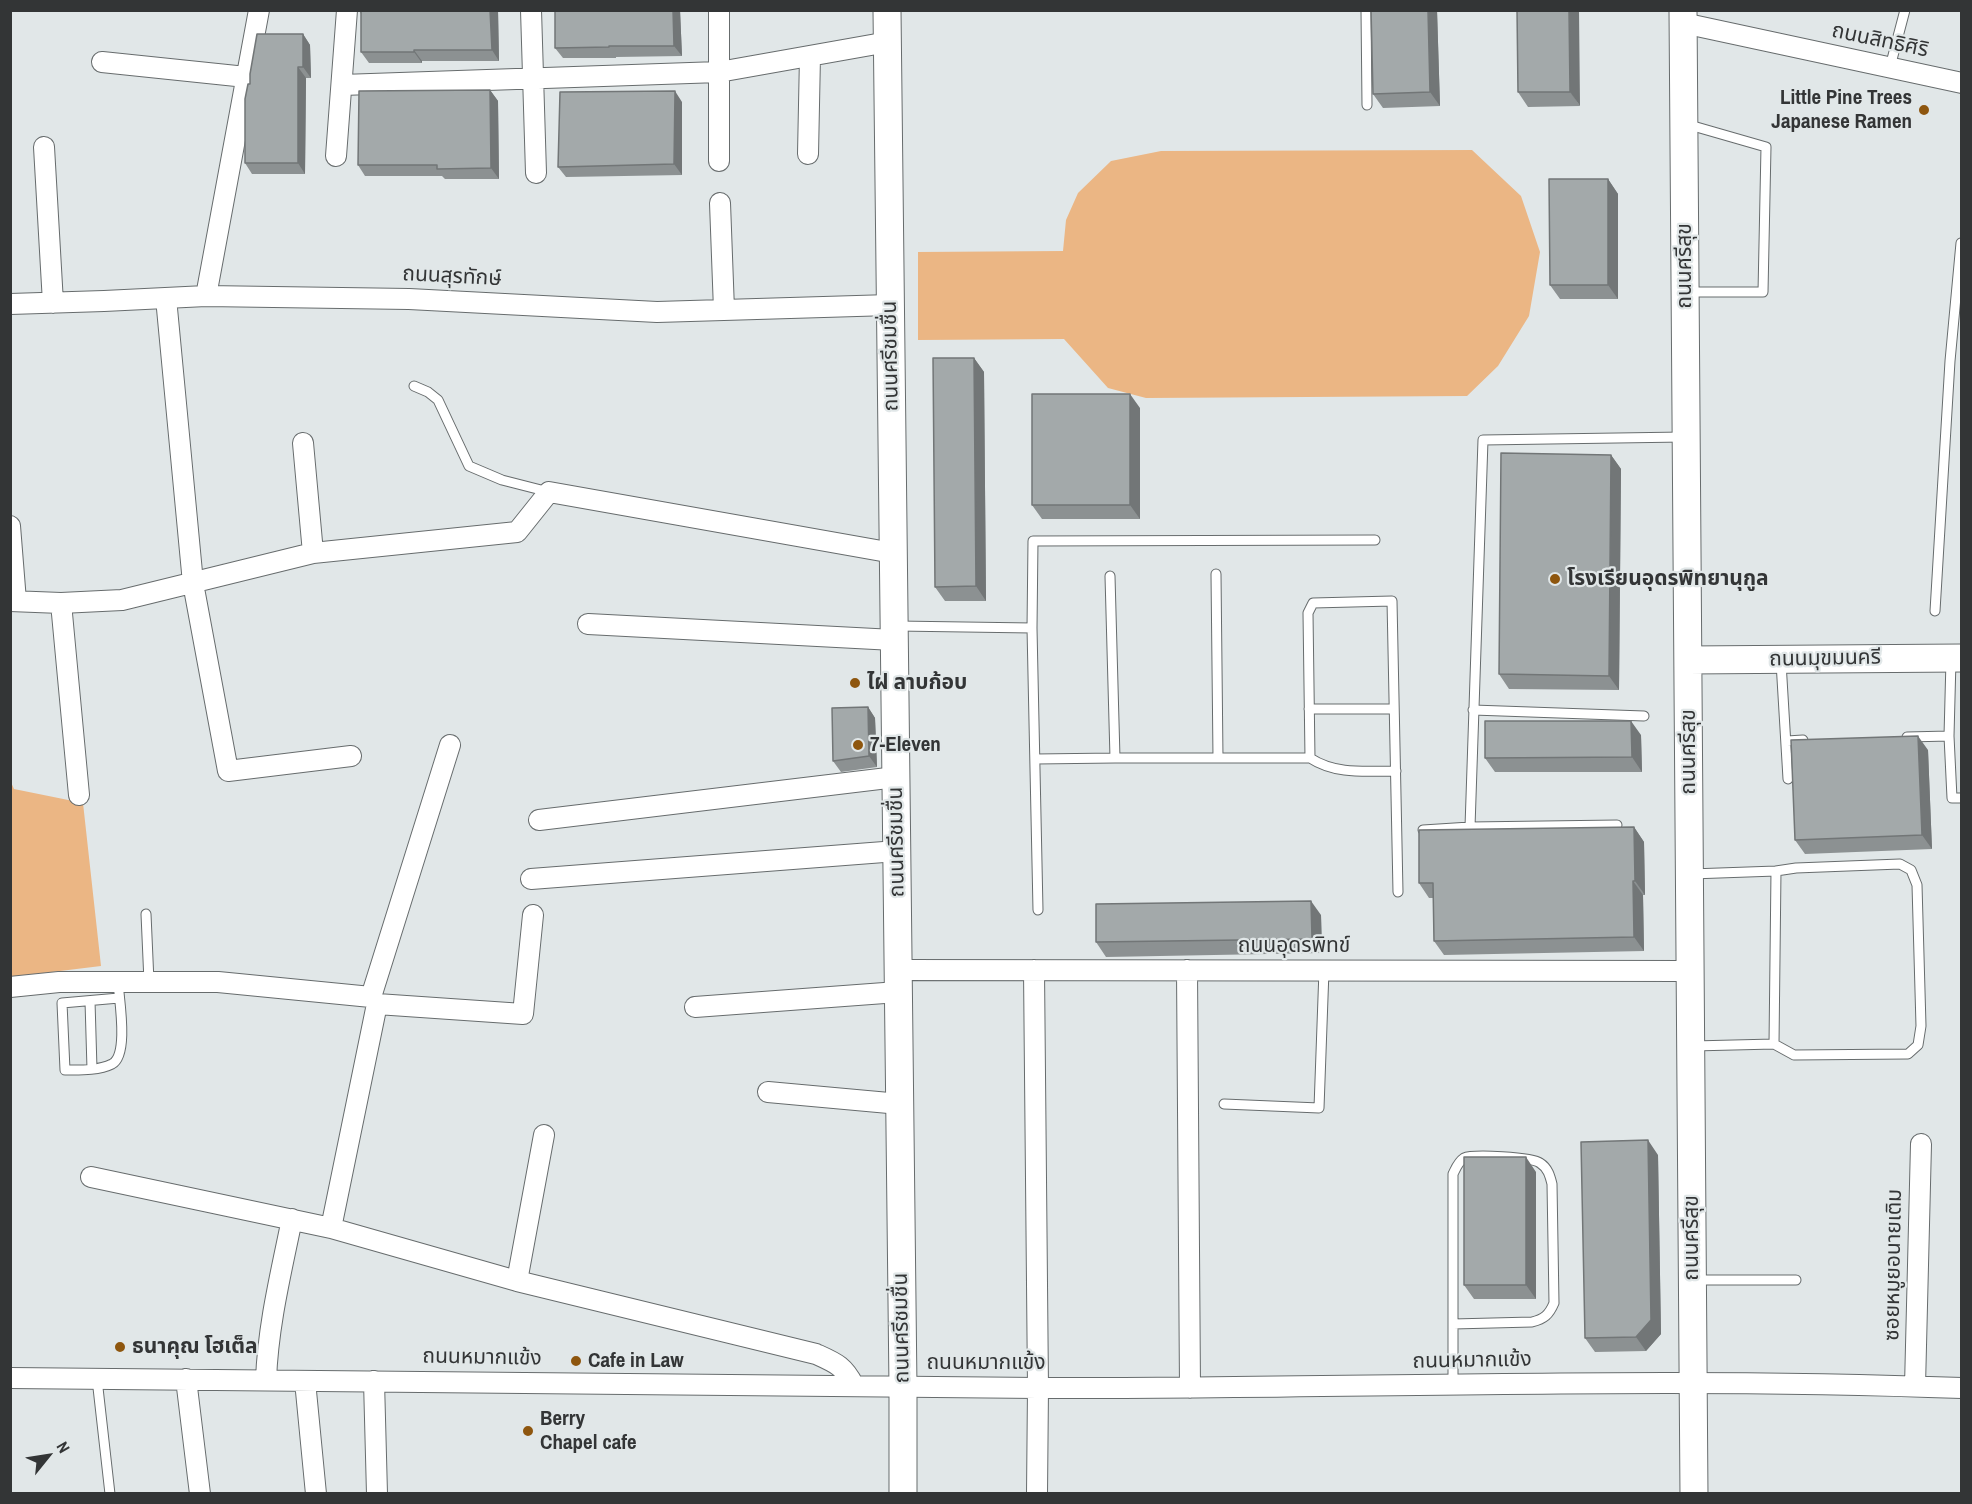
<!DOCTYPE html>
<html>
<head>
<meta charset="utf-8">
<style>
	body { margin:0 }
	#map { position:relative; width:1972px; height:1504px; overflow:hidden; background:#e1e7e8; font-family:"Archivo Narrow",sans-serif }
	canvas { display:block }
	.frame { position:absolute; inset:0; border:12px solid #333536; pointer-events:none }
	.north { position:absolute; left:18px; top:1426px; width:60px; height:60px; -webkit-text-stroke:4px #e1e7e8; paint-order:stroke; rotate:60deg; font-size:16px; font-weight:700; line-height:24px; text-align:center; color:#333536 }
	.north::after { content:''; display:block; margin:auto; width:21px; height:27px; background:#333536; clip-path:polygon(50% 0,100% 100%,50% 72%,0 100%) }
</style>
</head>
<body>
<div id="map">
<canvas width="1972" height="1504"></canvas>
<div class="frame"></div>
<div class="north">N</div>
</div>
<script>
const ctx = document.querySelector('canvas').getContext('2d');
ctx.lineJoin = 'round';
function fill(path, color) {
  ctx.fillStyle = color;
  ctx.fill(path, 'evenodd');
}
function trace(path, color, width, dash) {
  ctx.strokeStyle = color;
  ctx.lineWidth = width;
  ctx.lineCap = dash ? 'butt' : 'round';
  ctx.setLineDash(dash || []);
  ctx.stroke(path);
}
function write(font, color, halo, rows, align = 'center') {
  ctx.font = font + ' "Archivo Narrow","Noto Sans Thai",sans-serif';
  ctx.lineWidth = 4.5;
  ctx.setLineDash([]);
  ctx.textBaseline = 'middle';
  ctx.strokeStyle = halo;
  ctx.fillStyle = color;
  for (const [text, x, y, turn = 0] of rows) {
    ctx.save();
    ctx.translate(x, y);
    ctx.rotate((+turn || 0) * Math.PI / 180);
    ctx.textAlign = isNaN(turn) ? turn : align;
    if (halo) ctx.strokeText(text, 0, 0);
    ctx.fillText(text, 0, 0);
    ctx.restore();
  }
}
const green = new Path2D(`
	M1472 150 1521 196 1540 252 1529 316 1498 366 1467 396 1146 398 1108 388 1064 339 918 340V252L1063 251 1066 220 1078 193 1111 161 1161 151Z
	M10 780 14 789 83 803 101 966 11 977Z`);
const lane = new Path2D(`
	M1366 10 1367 105
	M1890 67 1905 10
	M1686 124 1766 147 1763 292H1687
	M414 386 428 392 438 400 469 466 502 480 549 492
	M1216 574 1218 758
	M1935 611 1950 361 1961 243
	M897 626 1032 628
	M1951 660 1949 736 1952 798H1962
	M1781 662 1788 779
	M1309 709H1394
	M1473 710 1644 716
	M1907 737 1949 736
	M1787 741 1803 740
	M1115 758H1310C1336 775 1366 771 1396 771
	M1310 758 1308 613 1313 603 1392 601 1398 892
	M1036 759 1115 758 1110 576
	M1617 825 1470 827 1483 440 1684 437
	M1423 830 1470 827
	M1691 874 1776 871
	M1038 910 1032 628 1033 541 1375 540
	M146 914 149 982
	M118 982C119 999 129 1055 112 1064 98 1071 79 1070 65 1070L62 1003 119 998
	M90 1001 92 1069
	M1693 1046 1774 1044 1776 871 1796 868 1900 864 1911 870 1917 885 1921 1026 1918 1045 1908 1054 1794 1055 1774 1044
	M1224 1104 1319 1108 1324 970
	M1694 1280H1796
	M1453 1324 1532 1322C1544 1319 1549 1315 1554 1303L1552 1184C1550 1176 1548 1168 1540 1163 1532 1157 1473 1154 1464 1158 1458 1162 1456 1168 1453 1174V1385
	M97 1379 110 1494`);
const street = new Path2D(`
	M531 10 536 173
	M719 10V161
	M1683 23 1962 83
	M102 62 246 77
	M342 85 719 72 888 42
	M44 147 53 303
	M808 154 810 56
	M336 156 347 10
	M720 203 724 310
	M206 296 259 10
	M166 298 193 583 228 771 351 756
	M10 304 104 301 206 296 409 299 657 312 890 305
	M303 443 313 553
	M10 526 16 601
	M10 601 61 603 122 600 313 553 517 532 549 492 893 553
	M61 603 79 795
	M588 624 894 640
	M539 820 896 777
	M531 879 897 851
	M898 970 1690 971
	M1034 970 1038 1388 1037 1494
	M1187 970 1190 1388
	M10 987 59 982H218L371 997 377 1004 331 1228
	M371 997 450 745
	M377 1004 523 1014 533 915
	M695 1007 898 992
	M768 1092 900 1104
	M91 1177 331 1228 517 1281 816 1354C836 1363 844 1366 854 1386
	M517 1281 544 1135
	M10 1378 1038 1388C1346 1389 1654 1376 1962 1388
	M186 1379 200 1494
	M266 1380C268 1325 281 1273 292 1219
	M305 1381 316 1494
	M374 1381 377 1494
	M1915 1386 1921 1144`);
const secondary = new Path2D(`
	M887 10 903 1387V1494
	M1683 10 1694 1494
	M1688 660 1962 658`);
const wall = new Path2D(`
	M359 10H498L499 61H422V63H369L361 52V14Z
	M555 10H680L682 56 616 57V58H563L555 48Z
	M1437 10 1440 106 1383 108 1373 94Z
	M1517 10 1580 106 1528 107 1518 92Z
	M303 34 310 45 311 78H306L305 174H252L245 163 250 84Z
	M490 90 498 101 499 179H445L442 176H365L358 165Z
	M682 102V175L566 177 558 167Z
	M1608 179 1618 194V299H1560L1550 285Z
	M974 358 984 372 986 601H945L935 587Z
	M1140 408V519H1042L1032 505Z
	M1611 455 1621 469 1619 690 1509 689 1499 674Z
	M868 707 875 718 877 767 841 772 833 761Z
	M1641 735 1642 772H1495L1485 758Z
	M1928 750 1932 849 1805 854 1795 840Z
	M1634 827 1644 842 1645 895H1643L1644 951 1444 955 1434 941 1433 898H1429L1419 883Z
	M1321 915 1322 953 1106 957 1096 942Z
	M1658 1155 1661 1334 1646 1351 1595 1352 1585 1338Z
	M1536 1172V1299H1474L1464 1285Z`);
const shadedWall = new Path2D(`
	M490 10H498L499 61 492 50Z
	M673 10H680L682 56 674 46Z
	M1428 10H1437L1440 106 1430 92Z
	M1569 10H1579L1580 106 1570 92Z
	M303 34 310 45 311 78 303 67Z
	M414 50 422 61V63L414 52Z
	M298 67 306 78 305 174 298 163Z
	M490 90 498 101 499 179 491 168Z
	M675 91 682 102V175L674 164Z
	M1608 179 1618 194V299L1608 285Z
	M974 358 984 372 986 601 976 586Z
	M1130 394 1140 408V519L1130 505Z
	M1611 455 1621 469 1619 690 1609 676Z
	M868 707 875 718 877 767 869 756Z
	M1631 721 1641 735 1642 772 1632 757Z
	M1918 736 1928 750 1932 849 1922 835Z
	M1634 827 1644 842 1645 895 1635 881Z
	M1633 881 1643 895 1644 951 1634 937Z
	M1311 901 1321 915 1322 953 1312 939Z
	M1648 1140 1658 1155 1661 1334 1646 1351 1636 1337Z
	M1526 1157 1536 1172V1299L1526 1285Z`);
const building = new Path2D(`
	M361 10H490L492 50H414V52H361Z
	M555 10H673L674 46H609V47L555 48Z
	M1371 10H1428L1430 92 1373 94Z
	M1517 10H1569L1570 92H1518Z
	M257 34H303V67H298V163H245V99L248 84H250V74Z
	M490 90 491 168 437 169V165H358L359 91Z
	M675 91 674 164 558 167 560 92Z
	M1549 179H1608V285H1550Z
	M933 358H974L976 586 935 587Z
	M1032 394H1130V505H1032Z
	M1501 453 1611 455 1609 676 1499 674Z
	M868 707 869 756 833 761 832 708Z
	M1485 721H1631L1632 757 1485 758Z
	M1918 736 1922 835 1795 840 1791 740Z
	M1634 827 1635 881H1633L1634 937 1434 941 1433 883H1419V830Z
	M1311 901 1312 939 1096 942V904Z
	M1648 1140 1651 1320 1636 1337 1585 1338 1581 1142Z
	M1464 1157H1526V1285H1464Z`);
const markers = [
	[1924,110,6,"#8e560e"],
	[1555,579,6,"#8e560e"],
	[855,683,6,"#8e560e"],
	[858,745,6,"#8e560e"],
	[120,1347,6,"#8e560e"],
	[576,1361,6,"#8e560e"],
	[528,1431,6,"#8e560e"]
];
const streetNames = [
	["ถนนสิทธิศิริ",1880,41,12],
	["ถนนศรีสุข",1685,266,-90],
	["ถนนสุรทักษ์",452,277,3],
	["ถนนศรีชมชื่น",891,356,-91],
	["ถนนมุขมนครี",1825,659,-1],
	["ถนนศรีสุข",1689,752,-90],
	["ถนนศรีชมชื่น",897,842,-91],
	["ถนนอุดรพิทข์",1294,946],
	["ถนนศรีสุข",1692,1238,-90],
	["ซอยหมูยอนายเติม",1894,1265,-89],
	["ถนนศรีชมชื่น",902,1328,-91],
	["ถนนหมากแข้ง",482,1358,1],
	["ถนนหมากแข้ง",1472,1361,-1],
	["ถนนหมากแข้ง",986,1363]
];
const poiNames = [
	["Little Pine Trees",1912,98,"right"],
	["Japanese Ramen",1912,122,"right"],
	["โรงเรียนอุดรพิทยานุกูล",1567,579],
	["ไฝ ลาบก้อบ",867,683],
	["7-Eleven",870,745],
	["ธนาคุณ โฮเต็ล",132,1347],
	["Cafe in Law",588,1361],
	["Berry",540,1419],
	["Chapel cafe",540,1443]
];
fill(green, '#ebb684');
trace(lane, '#676c6d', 11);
trace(street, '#676c6d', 22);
trace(secondary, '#676c6d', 29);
trace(lane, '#fff', 9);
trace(street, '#fff', 20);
trace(secondary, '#fff', 27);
fill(wall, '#8c9192');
fill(shadedWall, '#727677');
fill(building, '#a3a9aa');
trace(building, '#727677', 1.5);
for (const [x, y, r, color] of markers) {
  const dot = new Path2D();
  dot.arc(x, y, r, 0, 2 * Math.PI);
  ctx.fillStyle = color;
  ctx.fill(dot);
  trace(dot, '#e1e7e8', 2);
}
write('21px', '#333536', '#e1e7e8', streetNames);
write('bold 21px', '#333536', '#e1e7e8', poiNames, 'left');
</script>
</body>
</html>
